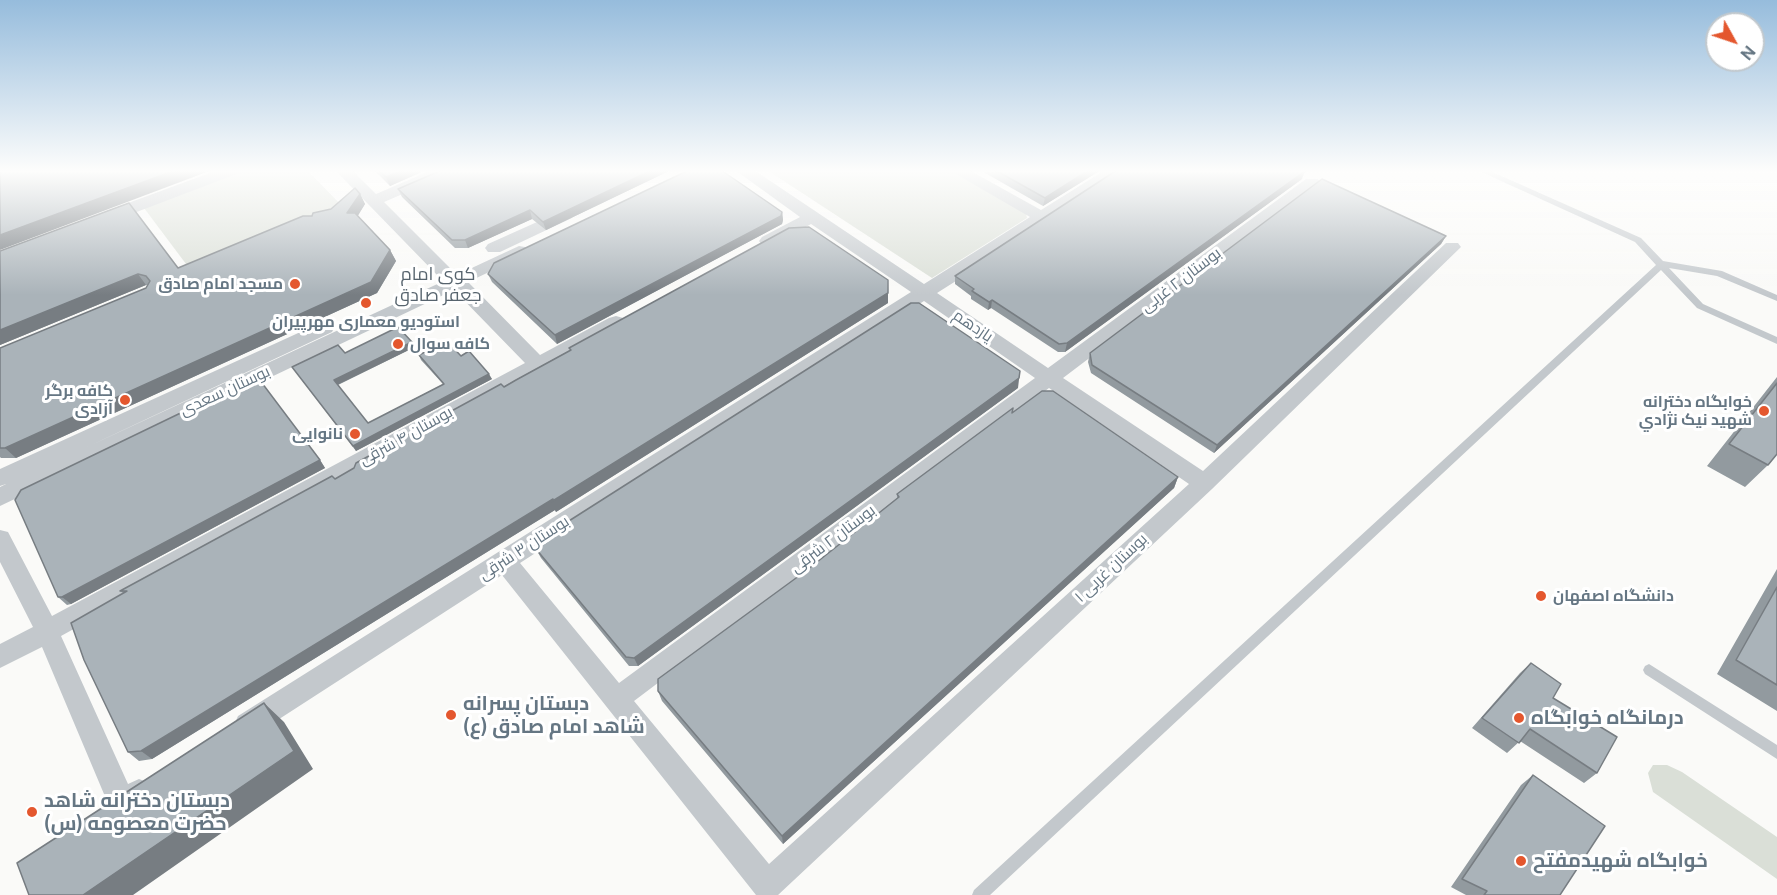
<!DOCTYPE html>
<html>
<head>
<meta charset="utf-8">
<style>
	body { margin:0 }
	#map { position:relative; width:1777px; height:895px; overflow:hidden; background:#fafaf8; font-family:"Public Sans",sans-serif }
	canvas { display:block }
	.north { position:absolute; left:1705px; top:12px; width:60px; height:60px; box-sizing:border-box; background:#fff; border:2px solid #c1c8cd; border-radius:50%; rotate:130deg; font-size:16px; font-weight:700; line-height:24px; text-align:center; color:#657683 }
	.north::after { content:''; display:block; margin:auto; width:21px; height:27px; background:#e4572e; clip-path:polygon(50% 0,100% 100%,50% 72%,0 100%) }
</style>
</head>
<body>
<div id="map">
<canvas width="1777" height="895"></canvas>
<div class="north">N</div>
</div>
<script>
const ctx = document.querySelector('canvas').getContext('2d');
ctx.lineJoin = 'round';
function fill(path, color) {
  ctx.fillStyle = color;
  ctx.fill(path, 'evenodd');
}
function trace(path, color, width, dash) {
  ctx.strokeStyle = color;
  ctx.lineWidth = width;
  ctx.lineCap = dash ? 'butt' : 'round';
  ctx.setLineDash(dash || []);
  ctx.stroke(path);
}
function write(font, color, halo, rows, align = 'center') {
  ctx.font = font + ' "Public Sans",Cairo,sans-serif';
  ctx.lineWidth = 6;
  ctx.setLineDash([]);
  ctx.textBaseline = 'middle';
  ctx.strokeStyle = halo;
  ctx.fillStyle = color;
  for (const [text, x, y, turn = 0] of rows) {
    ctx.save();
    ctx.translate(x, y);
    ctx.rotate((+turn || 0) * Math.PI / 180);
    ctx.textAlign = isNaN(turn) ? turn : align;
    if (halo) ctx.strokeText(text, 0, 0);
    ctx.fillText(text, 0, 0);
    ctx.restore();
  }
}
const green = new Path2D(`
	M243 170H307L345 209 192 272 144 208Z
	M767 170H952L1026 213 1027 218 932 278Z
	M1653 765H1667L1682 772 1777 837V879L1653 792 1648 773Z`);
const lane = new Path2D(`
	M1477 170H1488L1641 238 1663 261 1722 271 1777 295V301L1717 276 1669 268 1703 304 1777 337V344L1697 308 1661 270 990 895H972L974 890 1656 265 1635 242Z
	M1649 664 1777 745V759L1645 674 1643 670 1645 666Z`);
const street = new Path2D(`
	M218 170H241L239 173 113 221 107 222 99 217 101 213Z
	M335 170H352L376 194 432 170H454L452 173 384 202 449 267 452 271 449 275H437Z
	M735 170H754L924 284 1030 217 949 170H969L1041 210 1105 170H1124L1049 222 937 293 1048 368 1306 179H1318L1320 182 1318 185 1063 378 1203 471 1446 243H1458L1461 247 1212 489 778 895H756L502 575 256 734 247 737 238 734 234 725 238 716 911 292 811 224 774 245H762L759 241 762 237 800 217ZM924 301 1035 378 619 683 520 563ZM1049 388 1189 484 769 864 634 701Z
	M566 209 572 210 574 214 572 218 500 252H488L485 248 488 244Z
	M519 246 525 247 528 251 525 255 468 282 540 355 609 318 616 316 623 318 625 322 623 326 61 636 128 784 139 779 149 783 153 793C147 806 135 811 122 817L112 813 42 647 0 668V644L33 627 0 562V530L8 532 52 616 525 363 454 290 0 506V487L6 484 0 486V469L318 324 325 322 332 324 334 328 332 332 87 447Z`);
const wall = new Path2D(`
	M374 170H426L390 186Z
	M442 170H671L546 230 532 219 468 248H455L402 197 398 189Z
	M980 170H1101L1043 206Z
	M1302 179 1065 352H1058L991 308 988 310 971 299V296L955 284V276Z
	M360 194 365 204 357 216 390 250 396 261 377 293 16 458H1L0 457V348L146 288 147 285H146L0 345V251L178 268 331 209Z
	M782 212 783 220 782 224 557 344 492 282 488 274Z
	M1446 236 1441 244 1214 453 1091 373 1088 362 1090 353Z
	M888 303 556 512 555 510 152 759 139 761 128 752 123 593 120 591 335 479 570 350 569 348Z
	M412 342 415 347 338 385 368 423 443 384 421 360 419 355 461 356 492 379 356 451 292 367 345 353Z
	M1777 377V454L1768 465 1745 487 1707 466Z
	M1018 388 638 666H629L541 558 536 549Z
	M1012 412 1178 477 1174 488 783 844 662 701 658 691 897 498V494Z
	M320 460 325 468 71 604 67 605 58 597Z
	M1777 569V711L1717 674Z
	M1531 663 1553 698 1597 773 1584 783 1520 741 1507 753 1472 728 1520 673Z
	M1533 775 1560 895H1466L1451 887 1521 785Z`);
const shadedWall = new Path2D(`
	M176 170H212L0 250V235Z
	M403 170H426L390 186 386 177Z
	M652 170H671L546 230 543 222Z
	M1089 170H1101L1043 206 1045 198Z
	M1305 171 1302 179 1065 352 1067 343Z
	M360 194 365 204 353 224 347 213Z
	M530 210 532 219 468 248 465 240Z
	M782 212 783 220 782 224 557 344 555 335Z
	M1446 236 1441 244 1214 453 1217 445Z
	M390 250 396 261 377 293 16 458 5 448Z
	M138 274 146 285 0 345V330Z
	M888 293V303L556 512 555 510 152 759 141 751Z
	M992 300 991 308 988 310 989 302Z
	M412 342 415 347 337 385 334 380Z
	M1020 371 1018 388 638 666 634 658Z
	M489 374 492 379 356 451 353 446Z
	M320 460 325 468 71 604 62 597Z
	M1178 477 1174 488 783 844 782 836Z
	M264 703 284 722 313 769 133 895H83Z`);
const building = new Path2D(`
	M0 170H176L0 235Z
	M379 170H403L386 177Z
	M442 170H652L543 222 530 210 465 240H452L398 189Z
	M689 170H721L782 212 781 216 555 335 488 274 494 263Z
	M995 170H1089L1045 198Z
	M1117 170H1303L1305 171 1067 343 1059 344 992 300 989 302 972 291 974 289 955 276Z
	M1322 179 1446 236 1217 445 1092 365 1090 353Z
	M355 188 360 194 347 213H355L390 250 371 282 5 448H0V348L146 288 150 281 146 276 138 274 0 330V251L129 203 178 268 303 216H312L313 213 331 209Z
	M809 227 888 280V293L551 502 553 499 141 751 128 752 84 660 71 623 127 591H120L332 476 335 479 354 468 356 463 501 384 504 387 516 380 571 350 569 348 789 228Z
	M911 303H919L1020 371 1019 378 634 658 626 657 536 549 539 540Z
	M398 327 412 342 334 380 368 423 444 384 419 355 447 341 461 356 469 351 489 374 353 446 292 367 338 345 345 353Z
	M259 379 320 460 62 597H58L15 500 21 490 249 380Z
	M1777 383V454L1768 465 1729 444Z
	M1042 391H1053L1178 477 782 836 658 691V679L807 570 899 497 897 494 1013 408 1012 413Z
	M1777 587V685L1736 660Z
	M1531 663 1561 684 1553 698 1617 737 1597 773 1530 729 1519 743 1482 718Z
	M264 703 294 751 83 895H29L17 863Z
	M1533 775 1605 826 1560 895H1484L1487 891 1462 879Z`);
const markers = [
	[295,284,6,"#e4572e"],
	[366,303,6,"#e4572e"],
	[398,344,6,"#e4572e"],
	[125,400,6,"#e4572e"],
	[1764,411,6,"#e4572e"],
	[355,434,6,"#e4572e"],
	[1541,596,6,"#e4572e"],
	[451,715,6,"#e4572e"],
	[1519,718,6,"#e4572e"],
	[32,812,6,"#e4572e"],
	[1521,861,6,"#e4572e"]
];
const streetNames = [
	["بوستان ۲ غربی",1181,280,-37],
	["یازدهم",973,326,34],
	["بوستان سعدی",225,391,-25],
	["بوستان ۴ شرقی",406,436,-29],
	["بوستان ۲ شرقی",833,539,-37],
	["بوستان ۳ شرقی",524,548,-33],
	["بوستان غربی ۱",1111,568,-43]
];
const poiNames = [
	["مسجد امام صادق",283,284],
	["استودیو معماری مهرپیران",366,322,"center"],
	["کافه سوال",410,344,"left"],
	["کافه برگر",113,391],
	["آزادی",113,409],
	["خوابگاه دخترانه",1752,402],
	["شهيد نيک نژادي",1752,420],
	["نانوایی",343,434],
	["دانشگاه اصفهان",1553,596,"left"]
];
const neighbourhoodNames = [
	["کوی امام",438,274],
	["جعفر صادق",438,295]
];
const nearPoinames = [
	["دبستان پسرانه",463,704],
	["شاهد امام صادق (ع)",463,727],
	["درمانگاه خوابگاه",1531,718],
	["دبستان دخترانه شاهد",44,801],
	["حضرت معصومه (س)",44,824],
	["خوابگاه شهیدمفتح",1533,861]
];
fill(green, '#dadfd7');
fill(lane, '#c3c8cc');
fill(street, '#c3c8cc');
fill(wall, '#929a9f');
fill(shadedWall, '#777d82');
fill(building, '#aab3b9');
trace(building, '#777d82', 1.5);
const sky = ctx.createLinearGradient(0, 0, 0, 295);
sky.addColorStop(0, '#96bcdc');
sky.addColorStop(0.58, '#fdfdfc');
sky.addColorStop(1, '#fdfdfc00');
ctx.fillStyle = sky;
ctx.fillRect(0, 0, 1777, 295);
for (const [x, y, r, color] of markers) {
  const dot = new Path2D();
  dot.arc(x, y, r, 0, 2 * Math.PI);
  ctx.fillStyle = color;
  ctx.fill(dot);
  trace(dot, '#fff', 2);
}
write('16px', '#657683', '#fff', streetNames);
write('bold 16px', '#657683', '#fff', poiNames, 'right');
write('18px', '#57646e', '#fff', neighbourhoodNames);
write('bold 20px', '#657683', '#fff', nearPoinames, 'left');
</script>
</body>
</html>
